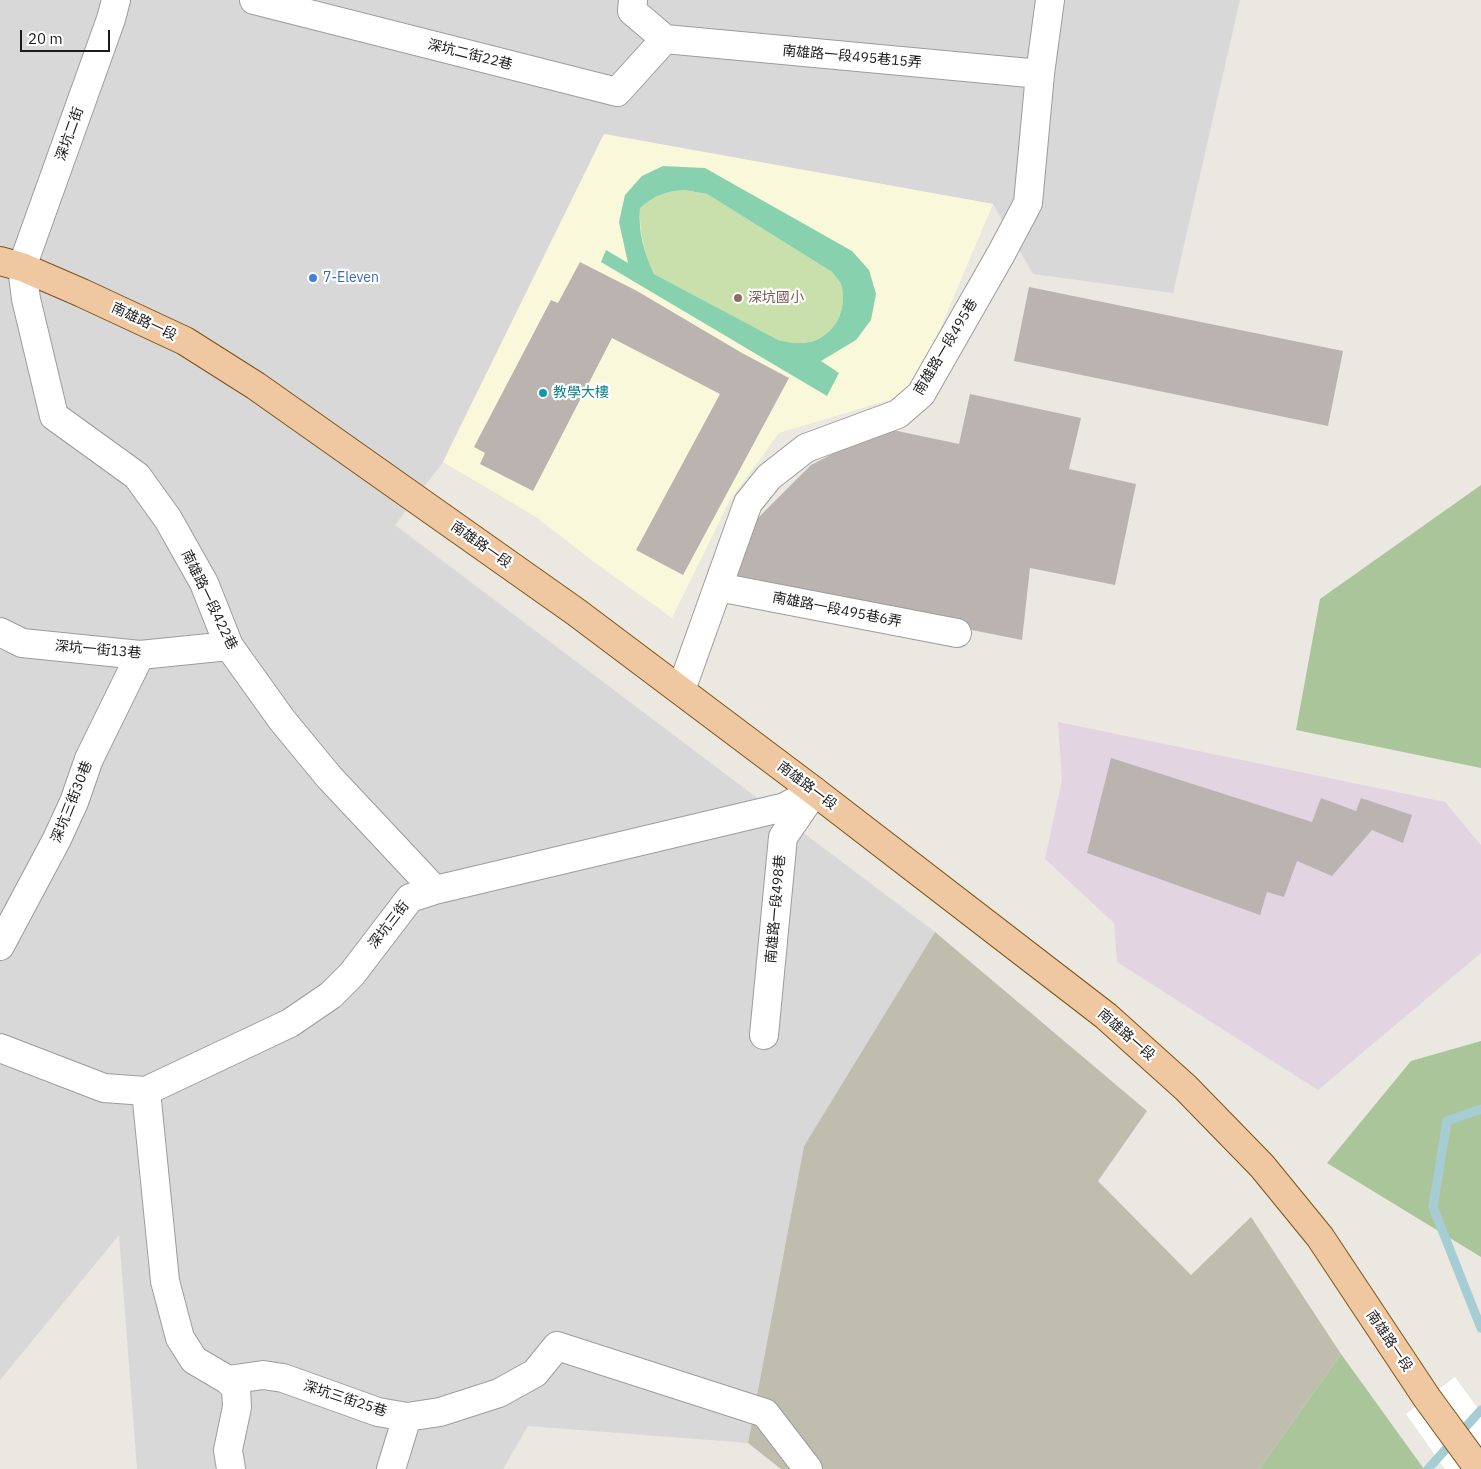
<!DOCTYPE html>
<html>
<head>
<meta charset="utf-8">
<style>
	body { margin:0 }
	#map { position:relative; width:1481px; height:1469px; overflow:hidden; background:#ebe7e1; font-family:"IBM Plex Sans",sans-serif }
	canvas { display:block }
	.scale { position:absolute; left:20px; top:30px; width:90px; height:22px; box-sizing:border-box; border:2px solid #1b1b1b; border-top:0; padding-left:6px; font-size:15px; line-height:18px; white-space:nowrap; color:#1b1b1b; -webkit-text-stroke:4px #fff; paint-order:stroke }
</style>
</head>
<body>
<div id="map">
<canvas width="1481" height="1469"></canvas>
<div class="scale">20 m</div>
</div>
<script>
const ctx = document.querySelector('canvas').getContext('2d');
ctx.lineJoin = 'round';
function fill(path, color) {
  ctx.fillStyle = color;
  ctx.fill(path, 'evenodd');
}
function trace(path, color, width, dash) {
  ctx.strokeStyle = color;
  ctx.lineWidth = width;
  ctx.lineCap = dash ? 'butt' : 'round';
  ctx.setLineDash(dash || []);
  ctx.stroke(path);
}
function write(font, color, halo, rows, align = 'center') {
  ctx.font = font + ' "IBM Plex Sans","Noto Sans TC",sans-serif';
  ctx.lineWidth = 4.5;
  ctx.setLineDash([]);
  ctx.textBaseline = 'middle';
  ctx.strokeStyle = halo;
  ctx.fillStyle = color;
  for (const [text, x, y, turn = 0] of rows) {
    ctx.save();
    ctx.translate(x, y);
    ctx.rotate((+turn || 0) * Math.PI / 180);
    ctx.textAlign = isNaN(turn) ? turn : align;
    if (halo) ctx.strokeText(text, 0, 0);
    ctx.fillText(text, 0, 0);
    ctx.restore();
  }
}
const residential = new Path2D(`
	M0 0H1240L1173 293 1033 274 993 204 604 134 443 462 395 525 935 932 804 1146 748 1443 528 1426 503 1469H137L119 1235 0 1380Z`);
const industrial = new Path2D(`
	M1058 722 1445 802 1481 845V953L1318 1090 1117 962 1114 923 1045 859 1062 780Z`);
const education = new Path2D(`
	M604 134 993 204 913 393 779 433 730 500 672 618 598 565 536 517 443 462Z`);
const construction = new Path2D(`
	M935 932 1147 1111 1098 1181 1191 1275 1251 1217 1341 1354 1259 1469H781L748 1443 804 1146Z`);
const grass = new Path2D(`
	M684 190 707 194 832 272C835 276 841 282 842 288 846 309 837 331 816 340 804 345 790 343 777 340L654 274C644 252 639 232 640 208 656 195 664 192 684 190Z`);
const forest = new Path2D(`
	M1481 485V768L1296 730 1320 599Z
	M1481 1041V1257L1327 1163 1411 1061Z
	M1341 1354 1424 1469H1259Z`);
const pitch = new Path2D(`
	M663 166 705 168 852 251 869 270 876 294 871 320 856 340 821 361 839 373 827 396 601 262 606 250 628 263 619 222 625 195 642 176ZM684 190 707 194 832 272C835 276 841 282 842 288 846 309 837 331 816 340 804 345 791 343 778 340L654 274C644 252 638 232 640 208 656 195 664 192 684 190Z`);
const pier = new Path2D(`
	M1455 1377 1481 1413V1469H1445L1406 1414Z`);
const stream = new Path2D(`
	M1481 1109 1447 1121 1433 1207 1481 1328
	M1428 1469 1481 1410`);
const building = new Path2D(`
	M580 262 637 291 742 353 789 378 683 575 636 550 720 394 612 338 533 491 480 464 485 453 474 447 551 300 558 303Z
	M1029 287 1343 351 1328 426 1014 361Z
	M970 394 1081 418 1069 469 1136 484 1115 585 1030 568 1022 640 731 582 754 522 811 465 883 428 959 444Z
	M1111 758 1312 822 1321 798 1356 811 1361 798 1412 815 1403 843 1372 830 1332 876 1297 861 1284 897 1267 892 1260 915 1087 853Z`);
const minor = new Path2D(`
	M116 0 111 19 22 267 26 299 54 416 137 476 168 519 204 583 229 646 282 720 329 777 435 890
	M254 0 617 92 665 39
	M633 0 632 11 665 39
	M665 39 1040 74
	M718 587 957 633
	M0 632 22 643 140 655 229 646
	M681 690 748 503 769 477 806 448 898 414 921 394 1001 254 1028 203 1040 74 1050 0
	M0 946 57 839 74 802 89 759 140 655
	M764 1035 783 837 812 795
	M0 1048 104 1088 146 1091 290 1023 331 995 352 974 410 898 435 890 785 807 814 791
	M146 1091 165 1281 180 1338 194 1360 228 1380 263 1375 283 1378 378 1412 407 1417 440 1412 499 1393 535 1373 557 1346 765 1413 808 1469
	M228 1380 236 1388 237 1407 228 1450 231 1469
	M391 1469 407 1417`);
const major = new Path2D(`
	M0 261 22 267 82 293 185 341 256 386 576 612 814 791 1106 1016 1186 1088 1262 1166 1320 1237 1427 1398 1479 1469`);
const markers = [
	[313,278,5,"#3f7fe0"],
	[738,298,5,"#8d6e63"],
	[543,393,5,"#0f9aa8"]
];
const streetNames = [
	["深坑二街22巷",470,55,14],
	["南雄路一段495巷15弄",852,57,5],
	["深坑二街",70,134,-70],
	["南雄路一段",144,322,25],
	["南雄路一段495巷",946,347,-59],
	["南雄路一段",481,545,35],
	["南雄路一段422巷",209,600,64],
	["南雄路一段495巷6弄",837,610,11],
	["深坑一街13巷",98,650,5],
	["南雄路一段",807,786,37],
	["深坑三街30巷",72,802,-68],
	["南雄路一段498巷",776,909,-85],
	["深坑三街",389,925,-52],
	["南雄路一段",1126,1035,41],
	["南雄路一段",1389,1341,56],
	["深坑三街25巷",345,1399,18]
];
const shopNames = [
	["7-Eleven",323,278]
];
const educationNames = [
	["深坑國小",748,298]
];
const cultureNames = [
	["教學大樓",553,393]
];
fill(residential, '#d9d8d8');
fill(industrial, '#e3d4e1');
fill(education, '#faf8db');
fill(construction, '#bebdae');
fill(grass, '#c9e0ad');
fill(forest, '#abc59b');
fill(pitch, '#88d1af');
fill(pier, '#fff');
trace(stream, '#a7cdd4', 9);
fill(building, '#bbb3af');
trace(minor, '#9c9c9c', 30);
trace(major, '#7f5312', 30);
trace(minor, '#fff', 28);
trace(major, '#efc8a2', 28);
for (const [x, y, r, color] of markers) {
  const dot = new Path2D();
  dot.arc(x, y, r, 0, 2 * Math.PI);
  ctx.fillStyle = color;
  ctx.fill(dot);
  trace(dot, '#fff', 2);
}
write('14px', '#1b1b1b', '#fff', streetNames);
write('14px', '#366cbe', '#fff', shopNames, 'left');
write('14px', '#785e54', '#fff', educationNames, 'left');
write('14px', '#0d838f', '#fff', cultureNames, 'left');
</script>
</body>
</html>
